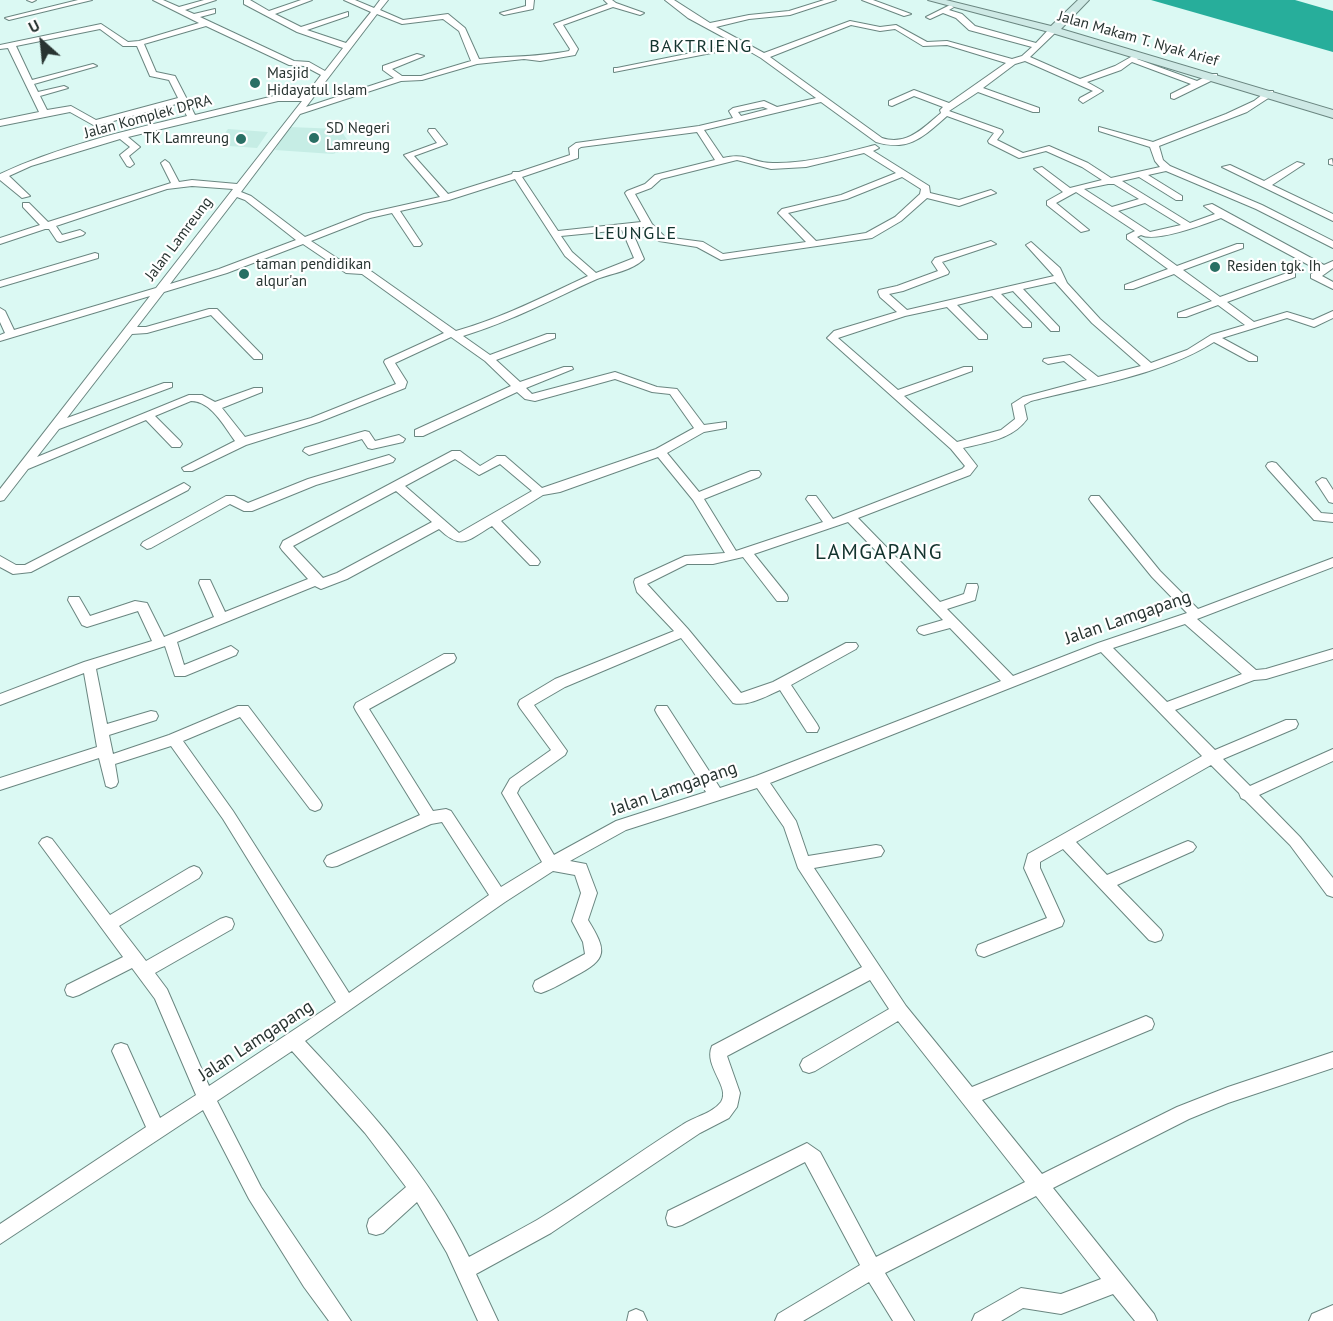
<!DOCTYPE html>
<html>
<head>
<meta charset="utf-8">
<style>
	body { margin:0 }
	#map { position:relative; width:1333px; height:1321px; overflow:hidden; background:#dbf9f3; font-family:"PT Sans",sans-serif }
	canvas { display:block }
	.north { position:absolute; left:12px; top:12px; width:60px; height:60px; -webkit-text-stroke:4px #fff; paint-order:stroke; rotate:333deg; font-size:16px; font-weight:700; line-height:24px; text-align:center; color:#283431 }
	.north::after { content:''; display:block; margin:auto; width:21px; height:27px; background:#283431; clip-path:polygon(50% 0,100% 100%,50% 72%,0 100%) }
</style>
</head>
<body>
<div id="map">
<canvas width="1333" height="1321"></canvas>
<div class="north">U</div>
</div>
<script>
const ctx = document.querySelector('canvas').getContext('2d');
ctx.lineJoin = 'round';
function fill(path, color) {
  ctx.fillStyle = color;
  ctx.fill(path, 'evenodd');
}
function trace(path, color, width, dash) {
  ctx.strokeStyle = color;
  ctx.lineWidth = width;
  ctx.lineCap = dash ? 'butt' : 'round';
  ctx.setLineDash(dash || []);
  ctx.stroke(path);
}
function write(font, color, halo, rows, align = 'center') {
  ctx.font = font + ' "PT Sans",sans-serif';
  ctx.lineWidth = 4.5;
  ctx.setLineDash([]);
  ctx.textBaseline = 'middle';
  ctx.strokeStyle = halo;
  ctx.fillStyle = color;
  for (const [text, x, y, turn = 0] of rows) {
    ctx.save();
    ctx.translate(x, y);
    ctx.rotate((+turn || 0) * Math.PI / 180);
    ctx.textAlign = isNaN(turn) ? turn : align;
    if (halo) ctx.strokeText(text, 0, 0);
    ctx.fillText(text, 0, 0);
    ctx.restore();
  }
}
const built = new Path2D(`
	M289 127 340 129 352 147 333 154 275 150Z
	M228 129 241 130 268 132 257 148 216 145Z`);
const water = new Path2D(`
	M1151 0H1295L1333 11V52Z`);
const street = new Path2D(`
	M27 0H36L32 2Z
	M78 0H92L9 20 5 18Z
	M153 0H163L179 7 204 0H216L185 10 194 14 215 9V13L200 17 294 61 309 62 325 71 343 48 297 32 244 4V0H250L269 11 301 0H312L275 14 301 27 348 12V16L307 30 346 43 371 12 344 0H355L374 8 380 0H388L380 10 403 20 448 14 465 28 479 59C509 56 539 57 569 51L570 49 554 24 608 4 604 0H612L616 3 644 13 640 15 613 7 563 25 578 49 575 55 540 61 524 59 477 64 422 80 401 81 300 114 241 192 251 196 305 237 364 214 440 197 404 155 437 143 428 131 429 129H435L447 144 414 156 448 194 512 174 513 172H519L570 155 569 148 576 143 699 126 733 118 729 111 733 108 764 101 777 107 816 98 761 58 742 47 614 72V68H617L736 44 688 18 665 0H674L710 23 749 15 789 11 824 0H836L790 15 749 19 716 27 764 53 850 21 880 27 896 25 927 42 947 41 1012 59 1022 56 1032 47 969 30 956 18 943 13 930 19 926 17 950 5 954 7 949 10 962 14 975 26 1036 43 1050 28H1056V32L1030 57 1080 79 1115 66 1138 53 1142 55 1137 59 1197 81 1211 74H1217V78L1174 99 1171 98V94L1191 84 1132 62 1121 70 1087 82 1103 91 1083 103 1079 100 1080 98 1093 91 1025 61 1015 64 983 88 1039 108V112H1033L978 92 949 111 1002 130 1003 132 997 140 1023 153 1049 146 1088 163 1111 178 1160 167 1155 161 1150 147 1099 131V127L1153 142 1226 114 1254 101 1267 91H1273V95L1247 112 1159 146 1163 160 1170 166 1262 205 1333 241V248L1256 209 1166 171 1148 175 1182 196V200H1176L1139 177 1122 181 1190 223 1215 214 1204 206 1212 204 1324 265 1333 261V268L1322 276 1333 282V289L1311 278V274L1318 270 1221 218C1205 224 1156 243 1141 235L1137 237 1177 266 1237 244H1243V248L1183 270 1220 297 1287 273H1295V277L1227 302 1254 322 1287 312 1313 320 1333 311V318L1314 327 1287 318 1222 338 1257 357V361H1249L1214 342C1162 375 1089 386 1031 401L1024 405 1027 419C1012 440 986 442 963 448L977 466 970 475 858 518 940 602 964 594 967 584H977L978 587 975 600 947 609 1013 676 1098 643 1187 613 1152 577 1091 502 1089 499 1091 496H1099L1160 571 1198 609 1333 558V567L1197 619 1256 670 1266 669 1333 649V659L1266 679 1254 680 1175 710 1215 750 1286 720H1296L1298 724 1296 728 1223 759 1250 786 1333 749V761L1259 795 1300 837 1333 878V897L1327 895 1290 845 1245 800 1241 798 1239 793 1211 765 1076 842 1107 875 1183 843 1188 841 1193 843 1196 847 1193 851 1117 885 1161 930 1163 935 1161 940 1155 942 1149 940 1063 849 1040 862V868L1064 921 1062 926 984 957 978 955 976 950 978 945 1047 918 1024 868 1028 854 1202 756 1101 652 770 783 796 821 808 856 876 845 881 846 884 851 881 856 876 857 814 868 906 1006 972 1087 1146 1016 1152 1019 1154 1024 1152 1029 982 1100 1042 1174 1177 1107 1228 1087 1333 1052V1068L1228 1103 1189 1119 1053 1188 1154 1314 1157 1321H1135L1113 1294 1061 1314 1023 1308 1001 1321H972L975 1314 1021 1288 1061 1294 1101 1279 1036 1196 885 1273 914 1321H893L869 1282 803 1321H775L778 1314 860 1265 805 1162 682 1225 675 1227 668 1225 666 1218 668 1211 807 1143 820 1152 876 1257 1025 1182 898 1021 815 1071 809 1073 803 1071 800 1065 803 1059 889 1009 870 980 727 1056 740 1093 737 1107 729 1118 700 1133 551 1233 476 1274 498 1321H478L447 1253 417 1202 383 1233 376 1235 369 1233 367 1226 369 1219 406 1187 365 1133 292 1051 217 1101 261 1187 351 1321H329L304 1287 249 1199 203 1110 0 1244V1224L146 1127 112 1051 115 1045 121 1043 127 1045 160 1118 196 1095 155 999 132 968 79 995 73 997 67 995 65 990 67 985 123 957 42 847 39 843 42 839 47 837 52 839 110 915 189 868 194 866 199 868 202 873 199 878 119 926 146 961 220 919 226 917 232 919 234 924 232 929 155 973 167 989 209 1086 336 1002 223 819 171 746 115 764 118 782 116 786 111 788 106 786 99 758 0 790V778L97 747 84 673 0 705V694L84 662 152 641 138 611 87 627 82 625 68 600 69 597H79L90 616 135 601 147 603 164 637 214 617 199 583 200 580H210L225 612 308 579 282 550 280 547 283 541 452 451H460L480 466 497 456H505L542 488 656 449 694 428 670 394 652 392 615 379 535 401 525 399 517 392 423 436H415V430L511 386 485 361 451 337 395 363 407 382 405 388 319 422 246 445 192 471H184L182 468 235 441C224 426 211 401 191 401L155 416 180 441 182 444 180 447H172L146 420 28 469 4 500 0 501V489L150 296 0 341V335L5 333 0 322V308L5 311 14 330 156 288 233 189 192 186 167 189 56 226 62 235 80 230 85 233 83 235 60 242 57 241 49 229H45L0 244V238L40 225 23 207V203H29L48 222 171 183 161 163 165 160 169 163 179 182 192 180 237 184 302 101H278L128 137 140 147 129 156 134 164 130 167 127 166 120 155 130 147 120 139 31 166 9 176 30 196 22 198 0 180V174C58 147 124 131 187 116L180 103 95 126 70 112 0 126V120L39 112 8 48 0 49V45L101 24 128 42 139 41 199 23ZM377 14 402 24 443 19 459 31 471 61 421 76H402L392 69 424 56 417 54 383 66V70L394 78 306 107ZM851 25 880 31 895 29 923 46 947 45 1006 63 949 103 914 90 889 101V105L892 106 914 96 943 107 940 110 941 113C923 128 907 146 882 138L770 57ZM206 26 289 65 304 66 321 75 306 95H278L195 115 175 76 156 72 144 44ZM100 29 123 46H137L150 76 169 80 178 98 96 120 71 106 47 110 40 96 68 88 64 86 38 92 34 84 97 66 93 64 32 80 16 46ZM821 102 876 142C909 152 923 137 947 116L994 133 988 141 989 143 1019 158 1046 151 1082 167 1102 180 1070 188 1042 167 1034 169 1063 192 1047 201V205L1081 232 1089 230 1056 203 1076 192 1135 231 1127 235V239L1168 269 1125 285V289H1133L1174 274 1212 301 1178 313V317H1186L1218 305 1245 325 1211 335 1187 350 1151 363 1100 319 1067 283 1060 268 1031 242 1026 245 1054 276 907 310 889 294 903 291 948 274 949 272 942 262 996 244 991 241 935 258 932 262 938 271 897 286 879 290 878 292 880 297 897 312 834 331 827 338 951 449 965 466 962 469 833 519 816 496H808L806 499 823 522 736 551 704 499 759 477 761 474 759 471H751L699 492 667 453 704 432 726 428V422L704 425 677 389 657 387 615 372 532 394 526 388 573 369 572 367H564L520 382 496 360 555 338V334H547L490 355 463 336C510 322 552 299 597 279 612 273 632 271 644 259L631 229 644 227 651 236 659 241 697 247 721 260 872 238 901 221 927 198 959 206 996 193 991 190 959 200 930 193 929 186 873 151 879 148 875 145C842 153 808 164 773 163 752 163 747 152 723 158L704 130ZM763 107 768 109 741 116 738 112ZM697 132 715 160 655 175 645 184 627 191 625 193 641 222 558 231 522 177 578 158V149L581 147ZM864 153 896 173 841 195 782 209 778 213 806 242 723 254 703 242 665 237 652 224 635 194 651 188 661 179 737 160 771 169 806 167ZM902 177 921 189 920 194 895 217 866 233 816 241 788 213 847 199ZM515 179 565 256 588 276C545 296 502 318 456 331L368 269 352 268 311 241 370 218 392 213 414 246H420L422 244 400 211 449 200ZM1108 184H1114L1139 199 1112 207 1084 189ZM237 197 245 200 296 240 219 269 170 284ZM1145 203 1181 225 1150 232 1118 211ZM622 230 634 258 596 273 572 252 561 236ZM303 244 346 273 362 274 444 333 385 360 384 362 396 384 311 418 245 437 222 408 262 392V388H254L215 402 202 395H189L37 457 59 429 172 387V383H164L67 418 132 334 147 333 211 315 254 359H262V355L217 309H209L146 327H137L164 292 227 273ZM1055 282 1092 323 1141 366 1098 377 1070 355 1044 359 1043 361 1048 364 1064 361 1087 380 1023 397 1012 404 1015 419 1001 430 957 442 904 396 972 371V367H964L898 390 838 338 905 316 947 307 979 339H987V335L957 305 992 296 1023 327H1031V323L1001 294 1013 291 1051 331H1059V327L1023 289ZM658 457 693 500 725 553 685 556 635 579 634 582 637 592 674 631 555 679 520 700 518 704 520 708 551 750 510 779 502 793 542 862 501 887 451 811 446 809 433 811 369 709 454 662 456 658 454 654H444L356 703 354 707 356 711 420 815 327 856 324 861 327 866 332 867 337 866 431 824 442 822 489 895 349 993 233 811 183 741 240 717 310 809 315 811 320 809 322 805 320 801 248 706H238L169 735 113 754 109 735 156 720 158 716 156 712 151 711 107 724 96 669 165 646 175 676H185L236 655 238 651 231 646 184 665 177 642 315 586 321 589 347 579 439 529C462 551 468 540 492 526L530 565H538L540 562 538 559 501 521 543 495 560 492ZM455 459 479 475 500 464 532 491 459 533 405 486ZM396 491 432 522 337 573 323 578 293 546ZM848 522 943 620 919 627 917 630 919 633 924 635 950 628 1001 681 756 776 720 788 667 706H657L655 710 657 714 706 792 616 821 554 855 517 793 520 787 565 755 567 751 534 705 565 687 681 638 733 703C747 707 767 696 780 690L807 732H817L819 728 817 724 791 685 856 649 858 646 856 643H846L773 682 741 693 688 629 647 584 687 564H713L743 557 777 601H787L788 598 787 595 754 554ZM1185 624 1242 674 1167 702 1113 648ZM757 788 784 827 798 868 862 967 712 1046C703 1066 731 1087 721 1102 712 1114 693 1117 682 1125 633 1156 586 1191 537 1220 514 1233 491 1245 469 1257 430 1175 367 1107 305 1041L505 902 553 871 575 875 581 893 572 921 583 942 585 954 535 981 533 986 535 991 541 993C553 989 564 982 575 976 608 959 607 951 588 920L597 893 586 864 570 861 626 830Z
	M526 0H534L533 9 504 15 500 13 526 6Z
	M862 0H873L911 14 904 16Z
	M1332 159 1333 165 1329 164V160Z
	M1297 162 1304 164 1272 185 1333 214V221L1222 167 1230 165 1264 181Z
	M95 253 98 254V258L0 287V281Z
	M365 431 369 432 375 441 399 435 405 439 403 442 372 449 368 448 362 439 309 455 303 451 305 448Z
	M389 455 395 459 393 462 316 485 252 511H244L230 504 151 548 147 549 141 545 143 542 226 496H234L248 503 308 479Z
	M1272 462 1276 463 1321 513 1333 514V522L1314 520 1268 469 1266 466 1268 463Z
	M1322 478 1326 479 1333 490V503L1329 502 1316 482Z
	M184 483 190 487 188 490 31 572 13 574 0 567V556L16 565H25Z
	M1333 1305V1321H1309L1312 1314Z
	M636 1309 643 1312 647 1321H627L629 1312Z`);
const secondary = new Path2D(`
	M928 0H946L1051 26 1078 0H1089L1061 29 1333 110V118L1049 32Z`);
const markers = [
	[255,83,6,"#296f64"],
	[314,138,6,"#296f64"],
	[241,139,6,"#296f64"],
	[1215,267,6,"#296f64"],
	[244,274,6,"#296f64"]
];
const farStreetnames = [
	["Jalan Makam T. Nyak Arief",1138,39,16],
	["Jalan Komplek DPRA",148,117,-15],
	["Jalan Lamreung",179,239,-53]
];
const farPoinames = [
	["Masjid",267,74],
	["Hidayatul Islam",267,91],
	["SD Negeri",326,129],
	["Lamreung",326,146],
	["TK Lamreung",229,139,"right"],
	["taman pendidikan",256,265],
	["alqur'an",256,282],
	["Residen tgk. Ih",1227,267]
];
const farQuarternames = [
	["BAKTRIENG",701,47],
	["LEUNGLE",636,234]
];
const streetNames = [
	["Jalan Lamgapang",1128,618,-19],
	["Jalan Lamgapang",674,789,-19],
	["Jalan Lamgapang",256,1041,-33]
];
const quarterNames = [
	["LAMGAPANG",879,553]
];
fill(built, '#c6ede5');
fill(water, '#27ae9b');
trace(street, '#6a8680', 2);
trace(secondary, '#6a8680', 2);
fill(street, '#fff');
fill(secondary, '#cee9e5');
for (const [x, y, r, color] of markers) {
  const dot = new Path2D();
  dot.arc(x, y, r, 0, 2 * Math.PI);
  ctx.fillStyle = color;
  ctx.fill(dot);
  trace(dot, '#fff', 2);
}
write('15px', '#283431', '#fff', farStreetnames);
write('15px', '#283431', '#fff', farPoinames, 'left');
ctx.letterSpacing = '1.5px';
write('18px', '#13342e', '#fff', farQuarternames);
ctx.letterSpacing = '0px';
write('18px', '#283431', '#fff', streetNames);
ctx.letterSpacing = '1.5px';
write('21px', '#13342e', '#fff', quarterNames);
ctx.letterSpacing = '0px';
</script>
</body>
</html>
